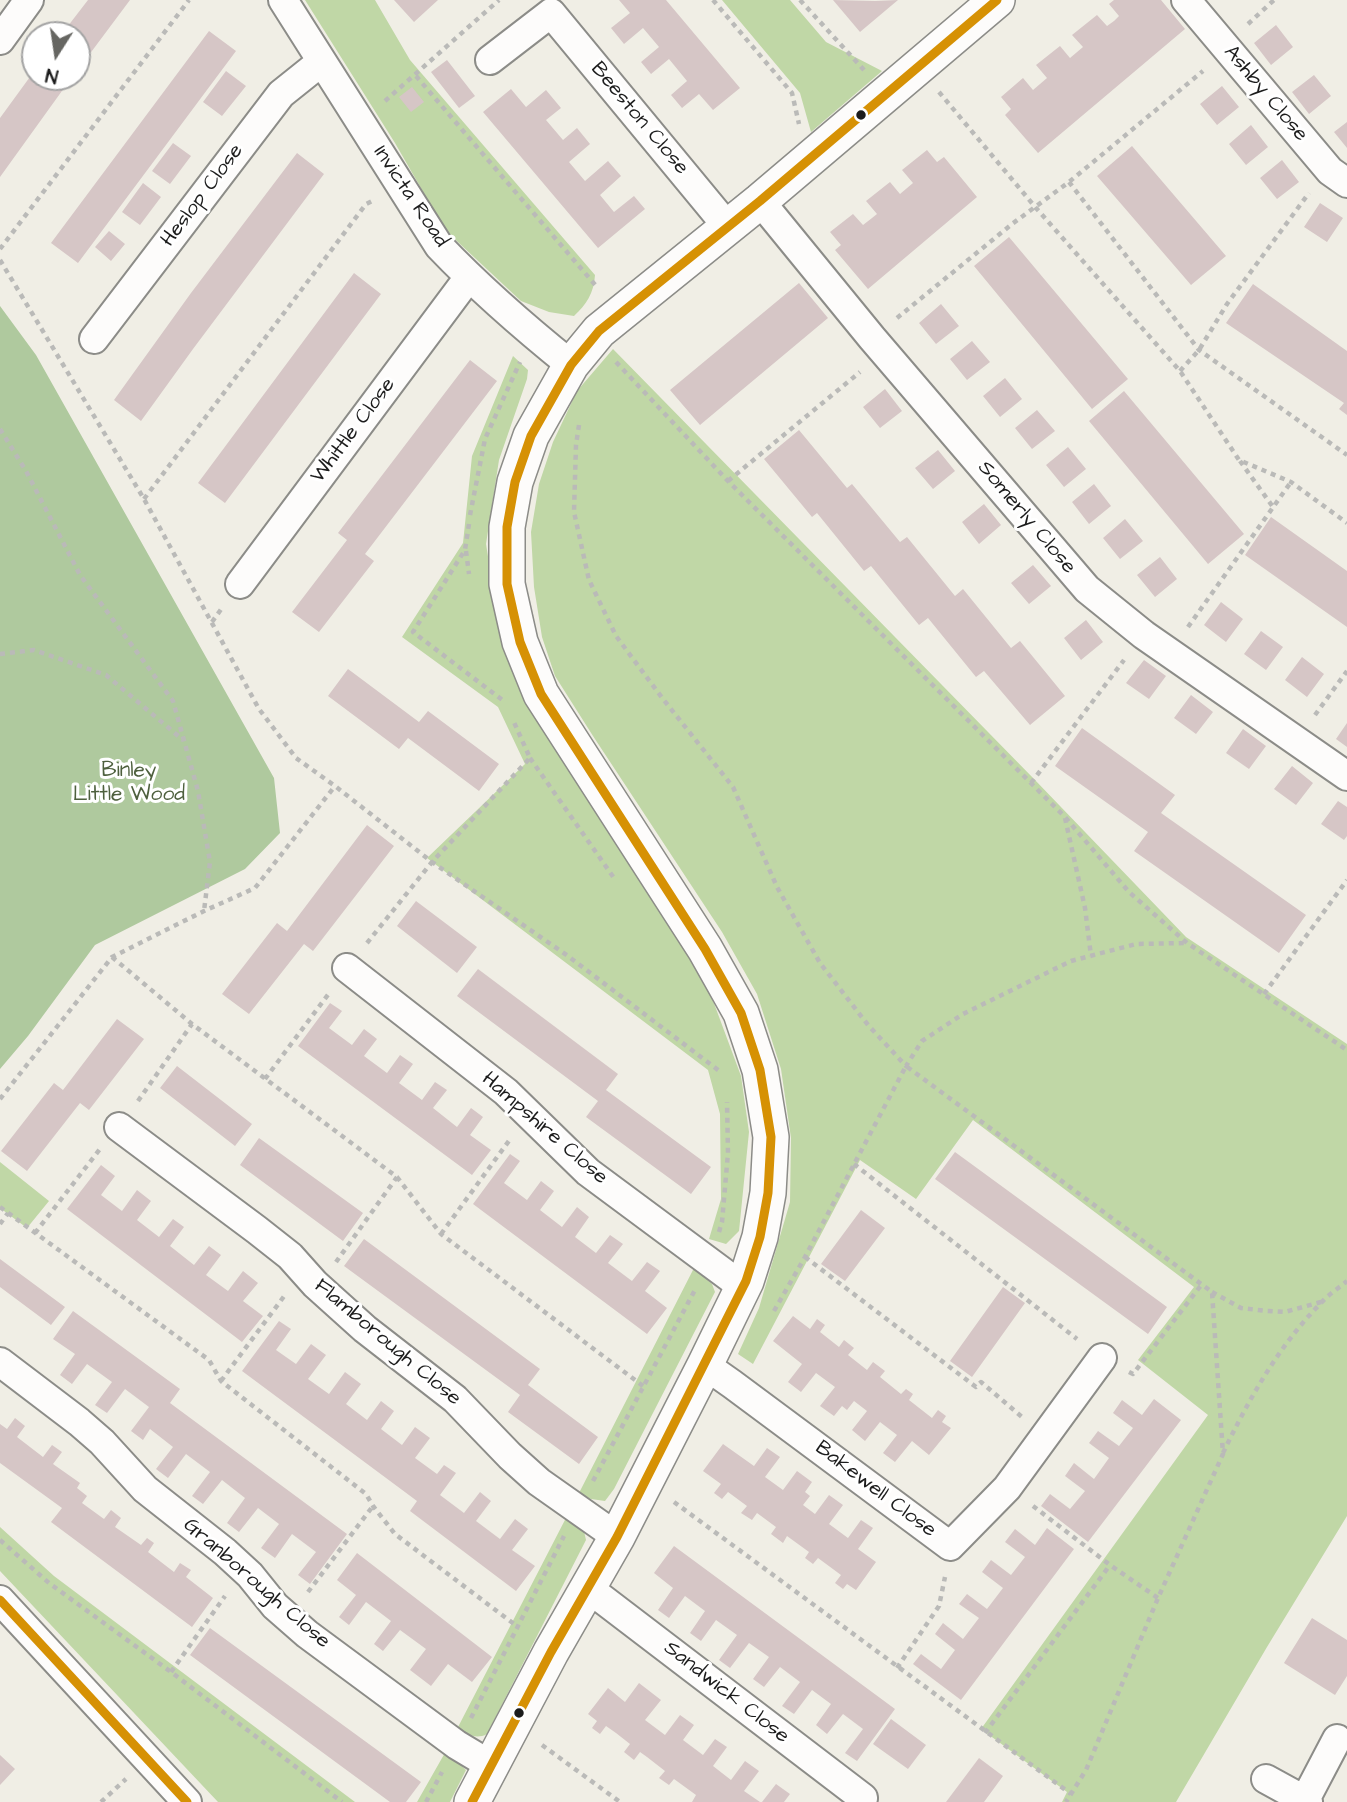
<!DOCTYPE html>
<html>
<head>
<meta charset="utf-8">
<style>
	body { margin:0 }
	#map { position:relative; width:1347px; height:1802px; overflow:hidden; background:#f0eee5; font-family:"Architects Daughter",sans-serif }
	canvas { display:block }
	.north { position:absolute; left:21px; top:21px; width:70px; height:70px; box-sizing:border-box; background:#fff; border:2px solid #a4a4a4; border-radius:50%; rotate:192deg; font-size:19px; font-weight:700; line-height:28px; text-align:center; color:#1c1c1c }
	.north::after { content:''; display:block; margin:auto; width:24px; height:32px; background:#666662; clip-path:polygon(50% 0,100% 100%,50% 72%,0 100%) }
</style>
</head>
<body>
<div id="map">
<canvas width="1347" height="1802"></canvas>
<div class="north">N</div>
</div>
<script>
const ctx = document.querySelector('canvas').getContext('2d');
ctx.lineJoin = 'round';
function fill(path, color) {
  ctx.fillStyle = color;
  ctx.fill(path, 'evenodd');
}
function trace(path, color, width, dash) {
  ctx.strokeStyle = color;
  ctx.lineWidth = width;
  ctx.lineCap = dash ? 'butt' : 'round';
  ctx.setLineDash(dash || []);
  ctx.stroke(path);
}
function write(font, color, halo, rows, align = 'center') {
  ctx.font = font + ' "Architects Daughter",sans-serif';
  ctx.lineWidth = 6;
  ctx.setLineDash([]);
  ctx.textBaseline = 'middle';
  ctx.strokeStyle = halo;
  ctx.fillStyle = color;
  for (const [text, x, y, turn = 0] of rows) {
    ctx.save();
    ctx.translate(x, y);
    ctx.rotate((+turn || 0) * Math.PI / 180);
    ctx.textAlign = isNaN(turn) ? turn : align;
    if (halo) ctx.strokeText(text, 0, 0);
    ctx.fillText(text, 0, 0);
    ctx.restore();
  }
}
const green = new Path2D(`
	M305 0H375L410 60 595 275C594 293 586 305 574 316L549 312 521 301 445 230 395 143Z
	M722 0H790L826 42 882 71 811 132 800 93Z
	M613 349 1035 780 1186 937 1347 1044V1516L1267 1647 1176 1802H1062L1067 1792 981 1729 1208 1415 1138 1360 1194 1287 973 1120 916 1199 860 1160 753 1364 738 1354 759 1308 790 1202 791 1138 781 1069 757 994 722 932 593 736 555 676 542 637 534 587 531 532 539 484 553 442 577 391Z
	M513 356 528 370 527 379 499 460 486 544 501 636 516 681 641 880 702 971 741 1076 749 1132 739 1231 726 1244 709 1239 721 1199 720 1114 708 1070 427 858 525 764 498 707 402 637 463 543 472 456Z
	M0 1162 49 1201 27 1228 0 1208Z
	M694 1268 712 1284 715 1292 614 1489 605 1501 591 1499 579 1493Z
	M567 1516 583 1527 586 1540 487 1734C476 1740 467 1734 457 1729Z
	M0 1527 54 1576 355 1802H218L0 1571Z
	M446 1751 466 1770 450 1802H417Z`);
const forest = new Path2D(`
	M0 306 36 355 274 778 280 833 245 869 95 945 28 1036 0 1069Z`);
const building = new Path2D(`
	M88 0H130L77 71V35H61Z
	M394 0H438L414 22Z
	M619 0H666L740 88 713 110 699 94 682 108 671 95 687 81 669 59 651 74 641 62 659 47 643 28 624 44 611 28 630 13Z
	M833 0 875 1 898 0 860 32Z
	M1114 0H1161L1185 29 1038 153 1005 115 1011 109 1001 97 1023 78 1033 90 1047 78 1036 65 1060 46 1070 58 1083 47 1072 35 1097 15 1107 26 1114 21 1119 16 1109 4Z
	M1276 25 1293 47 1271 65 1254 43Z
	M209 31 236 51 78 263 51 243Z
	M447 60 475 96 459 108 431 72Z
	M35 70V77H72L0 177V118Z
	M226 71 246 86 222 116 203 102Z
	M1314 75 1331 96 1309 114 1292 92Z
	M1222 86 1239 107 1217 125 1200 104Z
	M412 87 424 102 411 112 399 97Z
	M511 89 526 107 546 90 561 108 546 120 563 140 577 128 590 144 569 162 585 181 608 161 621 176 600 195 614 212 634 196 645 209 598 248 483 112Z
	M1347 122V148L1334 132Z
	M1251 125 1268 147 1246 165 1229 144Z
	M173 143 191 156 170 184 152 171Z
	M1132 146 1226 256 1191 285 1097 176Z
	M927 150 937 162 944 157 977 197 868 289 835 250 841 245 830 232 853 214 863 225 872 218 877 214 866 201 890 182 900 194 913 183 902 170Z
	M297 153 324 174 193 349 141 421 114 400 191 293Z
	M1282 160 1299 182 1277 199 1260 178Z
	M143 183 161 197 140 225 122 212Z
	M1320 203 1343 218 1327 242 1304 227Z
	M109 231 125 244 111 261 95 247Z
	M1009 237 1128 379 1092 409 974 266Z
	M354 273 381 294 225 503 198 483Z
	M799 283 828 318 700 425 670 390Z
	M1253 284 1347 351V415L1339 409 1344 403 1226 323Z
	M941 304 959 326 936 344 919 323Z
	M972 341 990 362 967 380 950 359Z
	M470 360 497 381 365 554 374 561 319 632 292 612 347 540 338 533Z
	M1005 378 1022 399 1000 417 983 396Z
	M885 389 902 411 880 428 863 407Z
	M1124 391 1244 534 1208 564 1089 421Z
	M1037 410 1055 431 1032 449 1015 428Z
	M799 430 847 488 852 484 900 542 907 537 955 596 963 589 1011 648 1020 641 1065 696 1030 725 984 671 976 677 928 618 919 625 871 566 864 571 817 513 812 517 764 459Z
	M1068 447 1086 469 1064 487 1046 465Z
	M938 450 955 471 933 489 915 468Z
	M1094 484 1111 506 1089 524 1072 502Z
	M984 504 1001 525 979 544 962 522Z
	M1271 517 1347 571V627L1245 555Z
	M1125 519 1143 541 1120 559 1103 538Z
	M1160 557 1177 579 1155 597 1137 575Z
	M1033 565 1051 586 1029 604 1011 583Z
	M1221 602 1243 619 1226 642 1204 625Z
	M1086 620 1103 642 1081 660 1064 638Z
	M1261 631 1283 647 1266 670 1244 654Z
	M1302 657 1324 674 1307 697 1285 680Z
	M1144 660 1166 676 1149 699 1126 683Z
	M348 669 419 722 428 711 499 764 479 791 408 738 399 749 328 696Z
	M1191 695 1213 712 1196 734 1174 718Z
	M1347 723V747L1336 739Z
	M1082 728 1175 795 1161 813 1306 915 1279 953 1134 851 1148 832 1055 766Z
	M1243 729 1266 746 1249 769 1226 753Z
	M1292 766 1313 783 1296 805 1274 789Z
	M1338 801 1347 807V836L1344 840 1321 824Z
	M367 825 394 846 313 951 304 944 249 1014 222 994 277 923 287 931Z
	M416 901 477 947 457 973 397 926Z
	M478 969 618 1074 606 1090 711 1167 691 1194 586 1117 598 1101 457 996Z
	M330 1003 342 1011 329 1028 352 1045 364 1029 377 1039 364 1056 387 1073 400 1055 413 1064 399 1083 422 1100 435 1082 447 1090 433 1108 457 1127 471 1108 483 1117 470 1135 491 1150 472 1175 298 1046Z
	M117 1019 144 1039 89 1110 80 1103 27 1171 1 1151 54 1083 63 1090Z
	M177 1066 252 1124 235 1146 160 1088Z
	M259 1138 363 1213 343 1241 240 1165Z
	M955 1152 1167 1307 1148 1334 935 1179Z
	M510 1154 520 1161 504 1183 527 1200 541 1181 554 1191 540 1210 562 1227 577 1207 589 1217 575 1237 596 1253 610 1235 623 1244 608 1263 632 1281 647 1262 660 1271 645 1291 667 1308 647 1334 473 1204Z
	M101 1165 115 1176 101 1195 122 1211 137 1190 151 1201 137 1220 159 1237 173 1219 184 1227 170 1246 194 1265 209 1246 221 1255 206 1275 228 1291 243 1271 258 1283 243 1301 263 1316 242 1342 67 1209Z
	M861 1210 885 1228 845 1281 821 1264Z
	M364 1239 540 1369 528 1385 598 1437 579 1464 508 1412 520 1395 344 1266Z
	M0 1259 65 1307 51 1325 0 1287Z
	M1003 1287 1025 1303 972 1377 950 1361Z
	M73 1311 180 1389 170 1403 347 1534 310 1584 298 1575 316 1552 292 1534 275 1558 261 1548 279 1524 258 1508 239 1532 227 1523 245 1498 222 1480 203 1504 192 1496 210 1472 186 1454 168 1478 156 1469 173 1447 150 1429 143 1440 131 1431 149 1407 125 1389 107 1413 95 1405 112 1382 87 1364 72 1384 60 1375 75 1354 53 1339Z
	M793 1316 810 1329 817 1319 825 1325 820 1332 839 1347 844 1340 854 1348 848 1355 867 1370 873 1362 885 1371 880 1377 901 1394 906 1389 913 1394 909 1400 932 1418 938 1410 946 1416 942 1422 951 1428 929 1455 912 1441 895 1462 883 1453 897 1435 880 1422 865 1441 852 1430 867 1411 854 1401 847 1410 842 1406 834 1416 820 1406 835 1387 816 1373 801 1392 788 1382 802 1364 773 1341Z
	M279 1321 291 1329 276 1350 296 1364 311 1344 326 1355 308 1379 329 1394 345 1372 361 1384 346 1404 367 1420 381 1401 394 1411 381 1429 402 1445 415 1427 430 1438 415 1458 437 1474 444 1465 456 1473 440 1495 464 1513 480 1492 491 1501 476 1521 500 1539 515 1519 528 1529 512 1550 535 1566 516 1591 410 1511 417 1501 242 1371Z
	M1154 1399 1181 1420 1088 1542 1041 1506 1050 1494 1070 1509 1085 1491 1065 1476 1074 1463 1094 1479 1109 1458 1089 1443 1098 1431 1119 1446 1133 1428 1113 1413 1122 1400 1142 1415Z
	M15 1418 25 1426 17 1437 43 1457 52 1445 62 1452 53 1464 80 1483 77 1488 87 1496 82 1503 104 1519 111 1510 121 1518 115 1527 141 1545 147 1538 154 1543 148 1552 174 1572 180 1563 191 1570 186 1577 213 1598 192 1627 51 1522 62 1508 0 1463V1424L7 1429Z
	M723 1444 754 1466 767 1448 780 1457 765 1477 783 1490 797 1471 812 1482 805 1492 810 1496 803 1505 815 1514 829 1495 843 1505 829 1524 848 1538 861 1520 873 1528 858 1549 876 1562 856 1590 847 1584 843 1589 835 1583 841 1575 818 1558 813 1564 805 1558 809 1552 787 1536 783 1543 771 1534 776 1527 757 1513 752 1520 741 1513 747 1506 728 1492 722 1499 714 1493 721 1484 703 1471Z
	M1047 1528 1074 1549 961 1700 913 1664 921 1654 941 1669 955 1650 935 1634 943 1623 963 1639 979 1618 959 1604 967 1594 987 1609 1003 1588 982 1572 991 1560 1011 1575 1025 1557 1005 1542 1015 1529 1035 1545Z
	M674 1546 895 1709 857 1761 845 1753 863 1729 843 1714 827 1734 816 1725 831 1704 812 1690 794 1714 782 1706 800 1682 780 1667 764 1687 753 1679 769 1657 749 1643 730 1668 719 1660 737 1635 716 1620 701 1641 690 1633 705 1611 685 1596 669 1618 658 1610 673 1588 654 1573Z
	M357 1553 492 1657 472 1682 448 1664 431 1686 410 1670 426 1649 400 1630 383 1651 374 1644 391 1621 366 1602 349 1625 339 1617 356 1595 337 1580Z
	M1312 1618 1347 1640V1676L1335 1695 1284 1663Z
	M210 1628 421 1782 406 1802H390L190 1655Z
	M639 1683 661 1700 645 1720 665 1735 680 1715 694 1725 683 1740 703 1755 715 1739 727 1747 713 1766 731 1780 745 1761 759 1771 744 1791 760 1802H692L696 1795 674 1779 669 1785 659 1778 665 1771 647 1757 640 1752 634 1760 624 1752 630 1744 616 1733 606 1726 600 1734 592 1728 597 1721 588 1714 608 1688 625 1702Z
	M891 1719 926 1745 908 1769 873 1744Z
	M0 1755 15 1769 0 1785Z
	M979 1758 1003 1776 984 1802H946Z
	M776 1784 790 1794 784 1802H762Z`);
const path = new Path2D(`
	M713 0 792 93 799 124
	M800 0 864 70
	M1248 24 1274 0
	M416 76 597 287
	M939 92 1036 208 1180 371 1239 460 1291 482 1347 523
	M385 101 499 0
	M1069 182 1199 350 1347 455
	M0 249 189 0
	M0 260 144 499 259 709 296 758 335 786 432 862 568 956 722 1073
	M897 318 1012 224 1069 182 1203 71
	M616 362 728 481 1065 817 1129 892 1187 943 1347 1050
	M1180 371 1199 350 1227 304 1309 193
	M579 425 576 445 574 512 589 580 616 636 663 699 733 787 777 887 820 963 868 1025 906 1066 922 1041 963 1014 1071 961 1136 944 1187 943
	M0 429 26 471 80 575 173 701 198 791 210 862 204 911
	M1240 461 1273 507
	M728 481 860 372
	M144 499 366 204 372 201
	M470 515 485 439 520 362
	M469 524 465 550 413 632 505 702
	M466 551 469 574
	M212 622 222 608
	M1188 627 1291 482
	M0 654 34 650 106 675 183 740
	M1315 715 1347 671
	M530 758 614 878
	M1031 783 1124 660
	M1065 818 1085 908 1091 956
	M367 943 432 862 530 758 513 720
	M112 957 192 1024 397 1177 441 1234 643 1386
	M1264 994 1347 880
	M265 1079 330 992
	M0 1099 112 957 204 911 255 888 335 786
	M138 1101 192 1024
	M854 1164 1077 1339
	M0 1207 209 1360 221 1381 366 1494 373 1506 395 1534 518 1627
	M0 1224 8 1213
	M719 1232 722 1222 728 1153 727 1102
	M35 1233 100 1149
	M441 1234 511 1138
	M805 1257 976 1387 981 1382 1022 1417
	M336 1262 397 1177
	M1212 1292 1241 1308 1267 1311 1285 1312 1321 1302
	M774 1311 805 1257 906 1066 1212 1292 1223 1454 1158 1598 1086 1770 1066 1802
	M1129 1372 1133 1374 1202 1284
	M221 1381 285 1295
	M1223 1453C1249 1399 1279 1345 1322 1302 1329 1294 1339 1288 1347 1281
	M593 1481 696 1288
	M674 1502 1071 1794
	M1033 1506 1110 1565 1158 1598
	M0 1540 49 1583 171 1672 342 1802
	M308 1592 373 1506
	M897 1668 939 1606 945 1577
	M171 1672 225 1596
	M471 1718 564 1536
	M985 1733 1110 1565
	M542 1745 620 1802
	M101 1802 126 1779
	M426 1802 442 1772`);
const minor = new Path2D(`
	M283 0 439 246C480 289 525 328 571 365
	M1186 0 1330 171 1347 183
	M0 40 29 0
	M490 60 551 13 727 226
	M760 201 872 338 1087 589 1144 635 1347 776
	M94 339 281 94 321 62
	M240 584 469 277
	M347 968 506 1092 588 1172 743 1287
	M119 1127 257 1230 290 1256 315 1284 365 1329 455 1399 510 1456 539 1482 617 1537
	M0 1362 79 1422 102 1442 145 1489 225 1552 250 1575 275 1606 307 1634 457 1745 492 1766
	M705 1365 732 1384 950 1546 1007 1488 1102 1358
	M588 1588 863 1798
	M0 1600 187 1802
	M1266 1779 1308 1802
	M1305 1800 1337 1739`);
const tertiary = new Path2D(`
	M472 1802 551 1652 617 1537 705 1365 746 1281 760 1237 768 1193 771 1137 760 1070 741 1013 705 949 541 694 520 642 507 584V527L515 482 531 436 571 365 599 331 760 201 997 0`);
const bus1 = new Path2D(`
	M0 1600 187 1802
	M472 1802 551 1652 617 1537 746 1281 760 1237 768 1193 771 1137 760 1070 741 1013 705 949 541 694 520 642 507 584V527L515 482 531 436 571 365 599 331 760 201 997 0`);
const markers = [
	[861,115,6,"#1c1c1c"],
	[519,1713,6,"#1c1c1c"]
];
const streetNames = [
	["Ashby Close",1265,94,50],
	["Beeston Close",639,119,50],
	["Heslop Close",203,196,-53],
	["Invicta Road",410,197,56],
	["Whittle Close",354,431,-53],
	["Somerly Close",1026,518,50],
	["Hampshire Close",544,1129,41],
	["Flamborough Close",387,1343,40],
	["Bakewell Close",875,1490,37],
	["Granborough Close",256,1584,41],
	["Sandwick Close",726,1693,38]
];
const parkNames = [
	["Binley",129,772],
	["Little Wood",129,796]
];
fill(green, '#c0d7a6');
fill(forest, '#afc99e');
fill(building, '#d6c6c6');
trace(minor, '#8c8c88', 32);
trace(tertiary, '#8c8c88', 38);
trace(path, '#babab8', 4.5, [5, 5]);
trace(minor, '#fdfcfb', 28);
trace(tertiary, '#fdfcfb', 35);
trace(bus1, '#d69104', 9);
for (const [x, y, r, color] of markers) {
  const dot = new Path2D();
  dot.arc(x, y, r, 0, 2 * Math.PI);
  ctx.fillStyle = color;
  ctx.fill(dot);
  trace(dot, '#fff', 2.5);
}
write('21px', '#1c1c1c', '#fff', streetNames);
write('21px', '#4e603e', '#fff', parkNames);
</script>
</body>
</html>
